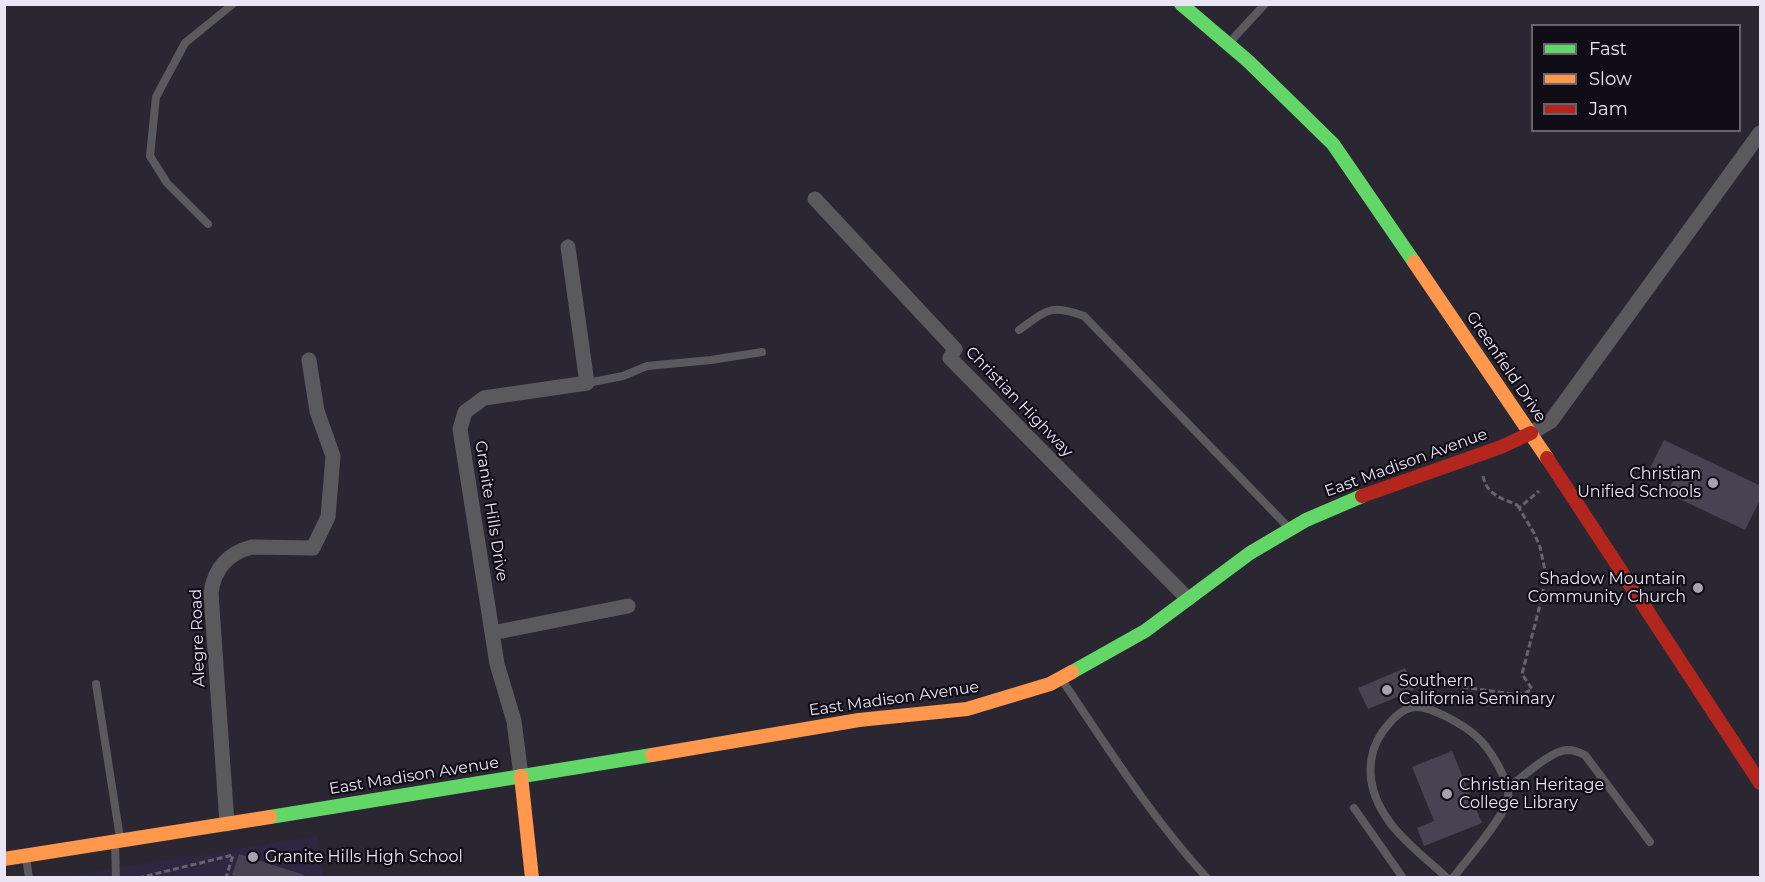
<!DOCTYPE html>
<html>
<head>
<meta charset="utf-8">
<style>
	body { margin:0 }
	#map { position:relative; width:1765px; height:882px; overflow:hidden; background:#2a2733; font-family:Montserrat,sans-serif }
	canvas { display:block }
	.frame { position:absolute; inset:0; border:6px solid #e9e5f4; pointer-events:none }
	.legend { position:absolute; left:1531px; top:24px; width:210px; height:108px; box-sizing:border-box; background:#100d17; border:2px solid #67636f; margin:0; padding:8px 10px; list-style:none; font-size:18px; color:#e9e5f4 }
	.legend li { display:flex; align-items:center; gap:12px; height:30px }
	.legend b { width:30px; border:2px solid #67636f }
</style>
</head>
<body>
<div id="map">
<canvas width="1765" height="882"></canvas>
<div class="frame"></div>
<ul class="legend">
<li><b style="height:8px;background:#63d668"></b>Fast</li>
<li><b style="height:8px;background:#ff974d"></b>Slow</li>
<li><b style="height:8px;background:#b3261e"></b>Jam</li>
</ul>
</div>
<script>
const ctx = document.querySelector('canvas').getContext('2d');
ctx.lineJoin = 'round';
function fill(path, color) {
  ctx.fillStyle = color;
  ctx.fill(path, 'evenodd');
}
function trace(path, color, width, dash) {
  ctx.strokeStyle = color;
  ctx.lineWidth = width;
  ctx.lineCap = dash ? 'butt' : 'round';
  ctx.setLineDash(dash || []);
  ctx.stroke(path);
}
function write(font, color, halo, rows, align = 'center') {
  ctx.font = font + ' Montserrat,sans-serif';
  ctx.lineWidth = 4.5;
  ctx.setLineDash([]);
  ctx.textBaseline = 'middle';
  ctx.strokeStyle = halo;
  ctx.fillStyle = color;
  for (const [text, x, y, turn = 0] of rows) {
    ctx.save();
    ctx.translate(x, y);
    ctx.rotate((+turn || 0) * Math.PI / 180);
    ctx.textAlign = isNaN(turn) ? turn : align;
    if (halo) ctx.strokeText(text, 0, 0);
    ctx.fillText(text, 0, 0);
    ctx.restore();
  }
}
const built = new Path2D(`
	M317 836 323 877 55 878Z`);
const building = new Path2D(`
	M1664 440 1761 486V498L1745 530 1667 493 1674 479 1650 468Z
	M1405 668 1414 690 1368 709 1358 688Z
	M1452 751 1482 823 1424 846 1417 828 1434 821 1412 767Z
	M239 854 304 875 303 878H240L232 875Z`);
const path = new Path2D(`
	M1483 476C1487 495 1501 498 1517 505L1519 508
	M1415 687 1417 686 1416 681H1420L1513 694 1525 693 1532 689 1522 674 1539 609 1546 575 1540 547 1534 533 1519 508 1539 491
	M138 878 233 855 226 878`);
const lane = new Path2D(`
	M1229 43 1265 4
	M208 224 167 183 150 156 156 97 185 43 233 4
	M1019 330C1046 311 1050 303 1084 316L1289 528
	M587 383 623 376 647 366 711 360 762 352
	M1062 680C1108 748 1151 817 1207 878
	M96 684 120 838
	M1508 788C1523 777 1550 751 1567 750 1574 750 1579 752 1585 755L1650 842
	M1354 808 1403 878
	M115 843 116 878
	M26 857 29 878
	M1447 878C1416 849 1377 823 1371 779 1369 762 1373 745 1383 731 1391 721 1401 708 1415 707 1431 706 1464 725 1476 736 1489 747 1511 782 1508 799 1505 816 1465 862 1453 878`);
const street = new Path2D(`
	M815 199 955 349 950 358 1188 599
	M1531 433 1551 421 1760 133
	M492 633 628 606
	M521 776 514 721 497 664 460 429 465 412 484 398 587 383 568 247
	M227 824 211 593C214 569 228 553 252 547L313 548 328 517 333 456 317 411 309 360`);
const fast = new Path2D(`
	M1181 4 1248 61 1333 144 1414 262
	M1072 672 1145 631 1250 553 1306 520 1362 496
	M270 817 652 755`);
const slow = new Path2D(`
	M1414 262 1547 458
	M652 755 859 720 967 709 1050 684 1072 672
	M521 776 532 878
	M4 859 270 817`);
const jam = new Path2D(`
	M1547 458 1760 783
	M1362 496 1501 447 1531 433`);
const markers = [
	[1713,483,6,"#a6a2b0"],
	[1698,588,6,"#a6a2b0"],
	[1387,690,6,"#a6a2b0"],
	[1447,794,6,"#a6a2b0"],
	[253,857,6,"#a6a2b0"]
];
const streetNames = [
	["Greenfield Drive",1506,367,56],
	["Christian Highway",1019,402,46],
	["East Madison Avenue",1406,463,-20],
	["Granite Hills Drive",491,511,81],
	["Alegre Road",198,638,-92],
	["East Madison Avenue",894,699,-8],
	["East Madison Avenue",414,776,-9]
];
const poiNames = [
	["Christian",1701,474,"right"],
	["Unified Schools",1701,492,"right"],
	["Shadow Mountain",1686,579,"right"],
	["Community Church",1686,597,"right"],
	["Southern",1399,681],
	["California Seminary",1399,699],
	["Christian Heritage",1459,785],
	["College Library",1459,803],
	["Granite Hills High School",265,857]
];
fill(built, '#2e2741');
fill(building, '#474352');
trace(path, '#66646a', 3, [6, 3]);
trace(lane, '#5a595e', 8);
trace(street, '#5a595e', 15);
trace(fast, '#63d668', 14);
trace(slow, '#ff974d', 14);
trace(jam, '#b3261e', 14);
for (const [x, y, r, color] of markers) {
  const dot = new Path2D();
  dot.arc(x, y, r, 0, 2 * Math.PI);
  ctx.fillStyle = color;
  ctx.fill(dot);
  trace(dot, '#100d17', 2);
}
write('16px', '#e9e5f4', '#100d17', streetNames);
write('16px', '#e9e5f4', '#100d17', poiNames, 'left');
</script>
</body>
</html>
